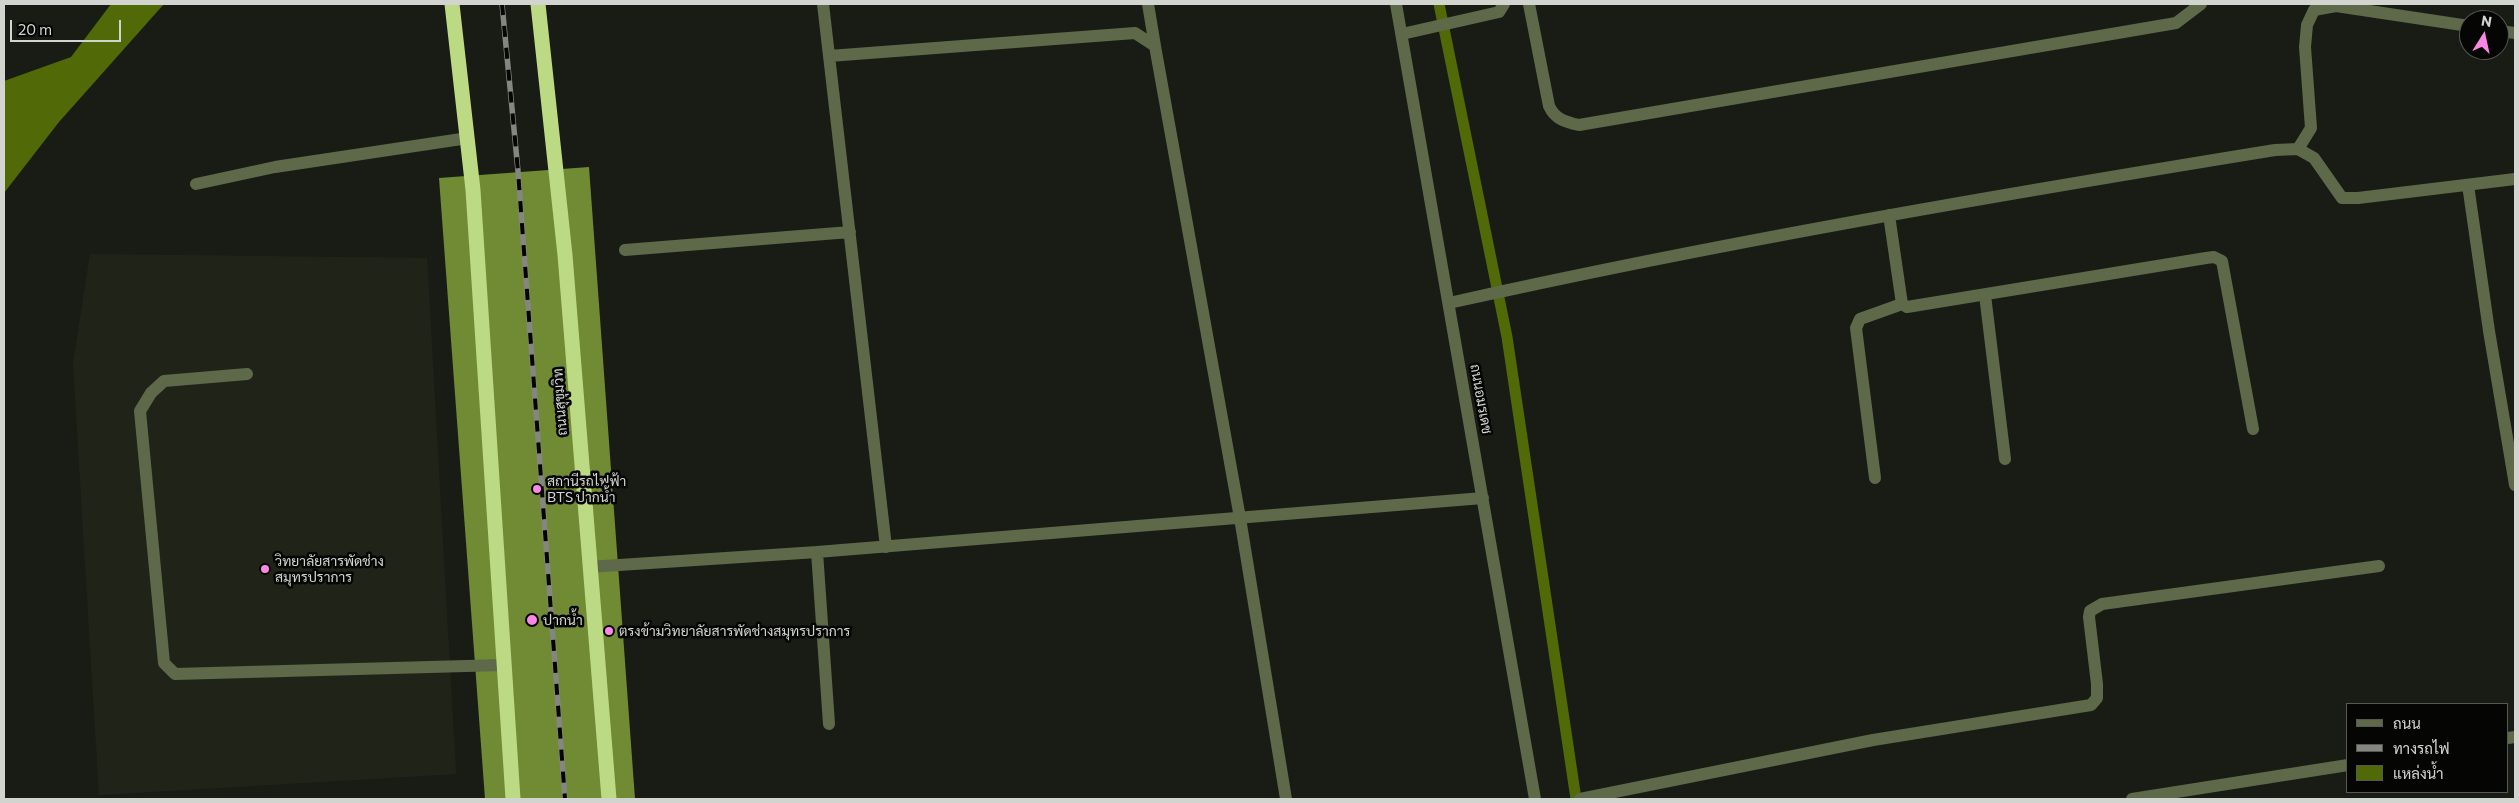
<!DOCTYPE html>
<html>
<head>
<meta charset="utf-8">
<style>
	body { margin:0 }
	#map { position:relative; width:2519px; height:803px; overflow:hidden; background:#191c15; font-family:Commissioner,Sarabun,sans-serif }
	canvas { display:block }
	.frame { position:absolute; inset:0; border:5px solid #d2d4cf; pointer-events:none }
	.legend { position:absolute; left:2346px; top:703px; width:162px; height:90px; box-sizing:border-box; background:#050604; border:1px solid #575855; margin:0; padding:6px 9px; list-style:none; font-size:15px; color:#d2d4cf }
	.legend li { display:flex; align-items:center; gap:10px; height:25px }
	.legend b { width:25px; border:1px solid #575855 }
	.north { position:absolute; left:2459px; top:10px; width:50px; height:50px; box-sizing:border-box; background:#050604; border:1px solid #575855; border-radius:50%; rotate:10deg; font-size:14px; font-weight:700; line-height:20px; text-align:center; color:#d2d4cf }
	.north::after { content:''; display:block; margin:auto; width:18px; height:22px; background:#fa87e6; clip-path:polygon(50% 0,100% 100%,50% 72%,0 100%) }
	.scale { position:absolute; left:10px; top:20px; width:111px; height:22px; box-sizing:border-box; border:2px solid #d2d4cf; border-top:0; padding-left:6px; font-size:15px; line-height:18px; white-space:nowrap; color:#d2d4cf; -webkit-text-stroke:4px #050604; paint-order:stroke }
</style>
</head>
<body>
<div id="map">
<canvas width="2519" height="803"></canvas>
<div class="frame"></div>
<ul class="legend">
<li><b style="height:6px;background:#5d6948"></b>ถนน</li>
<li><b style="height:6px;background:#848680"></b>ทางรถไฟ</li>
<li><b style="height:14px;background:#516907"></b>แหล่งน้ำ</li>
</ul>
<div class="north">N</div>
<div class="scale">20 m</div>
</div>
<script>
const ctx = document.querySelector('canvas').getContext('2d');
ctx.lineJoin = 'round';
function fill(path, color) {
  ctx.fillStyle = color;
  ctx.fill(path, 'evenodd');
}
function trace(path, color, width, dash) {
  ctx.strokeStyle = color;
  ctx.lineWidth = width;
  ctx.lineCap = dash ? 'butt' : 'round';
  ctx.setLineDash(dash || []);
  ctx.stroke(path);
}
function write(font, color, halo, rows, align = 'center') {
  ctx.font = font + ' Commissioner,Sarabun,sans-serif';
  ctx.lineWidth = 5;
  ctx.setLineDash([]);
  ctx.textBaseline = 'middle';
  ctx.strokeStyle = halo;
  ctx.fillStyle = color;
  for (const [text, x, y, turn = 0] of rows) {
    ctx.save();
    ctx.translate(x, y);
    ctx.rotate((+turn || 0) * Math.PI / 180);
    ctx.textAlign = isNaN(turn) ? turn : align;
    if (halo) ctx.strokeText(text, 0, 0);
    ctx.fillText(text, 0, 0);
    ctx.restore();
  }
}
const built = new Path2D(`
	M90 254 427 258 456 774 99 795 73 364Z`);
const water = new Path2D(`
	M111 4H164L59 122 4 193V81L71 57Z`);
const stream = new Path2D(`
	M1439 4 1507 337 1576 799`);
const building = new Path2D(`
	M589 167 635 799H485L439 178Z`);
const minor = new Path2D(`
	M823 4 886 547
	M1148 4 1155 46
	M1396 4 1535 799
	M1529 4 1549 106C1555 119 1565 122 1579 125L2176 23 2201 4
	M2499 31 2515 33
	M1402 34 1499 12 1504 4
	M829 56 1135 33 1155 46 1240 518 1286 799
	M2298 149 2311 128 2305 47 2307 25 2314 10 2336 6 2469 26
	M196 184 275 167 468 138
	M2468 185 2489 331 2515 485
	M1889 215 1902 304 1907 307 2206 258 2214 257 2222 261 2253 429
	M625 250 850 232
	M1985 295 2005 459
	M1449 303C1722 242 1998 195 2275 150L2298 149 2314 158 2342 198H2358L2515 179
	M247 374 164 381 151 393 140 411 164 663 175 674 503 665
	M1875 478 1856 328 1860 319 1902 304
	M817 552 829 724
	M589 567 817 552 1483 498
	M2508 738 2515 737
	M1580 799 1873 740 2091 705 2097 698V684L2089 617 2090 611 2102 604 2379 566
	M2132 799 2348 765`);
const highway = new Path2D(`
	M452 4 473 190 513 799
	M538 4 565 255 609 799`);
const rail = new Path2D(`
	M502 4 518 171 565 799`);
const markers = [
	[537,489,5,"#fa87e6"],
	[265,569,5,"#fa87e6"],
	[532,620,6,"#fa87e6"],
	[609,631,5,"#fa87e6"]
];
const streetNames = [
	["ถนนอมรเดช",1481,399,80],
	["ถนนสุขุมวิท",560,402,-94]
];
const poiNames = [
	["สถานีรถไฟฟ้า",547,481],
	["BTS ปากน้ำ",547,497],
	["วิทยาลัยสารพัดช่าง",275,561],
	["สมุทรปราการ",275,577],
	["ปากน้ำ",543,620],
	["ตรงข้ามวิทยาลัยสารพัดช่างสมุทรปราการ",619,631]
];
fill(built, '#202418');
fill(water, '#516907');
trace(stream, '#516907', 11);
fill(building, '#718a34');
trace(minor, '#5d6948', 12);
trace(highway, '#bcda83', 15);
trace(rail, '#848680', 5.5);
trace(rail, '#050604', 4, [11]);
for (const [x, y, r, color] of markers) {
  const dot = new Path2D();
  dot.arc(x, y, r, 0, 2 * Math.PI);
  ctx.fillStyle = color;
  ctx.fill(dot);
  trace(dot, '#050604', 2);
}
write('14px', '#d2d4cf', '#050604', streetNames);
write('14px', '#d2d4cf', '#050604', poiNames, 'left');
</script>
</body>
</html>
